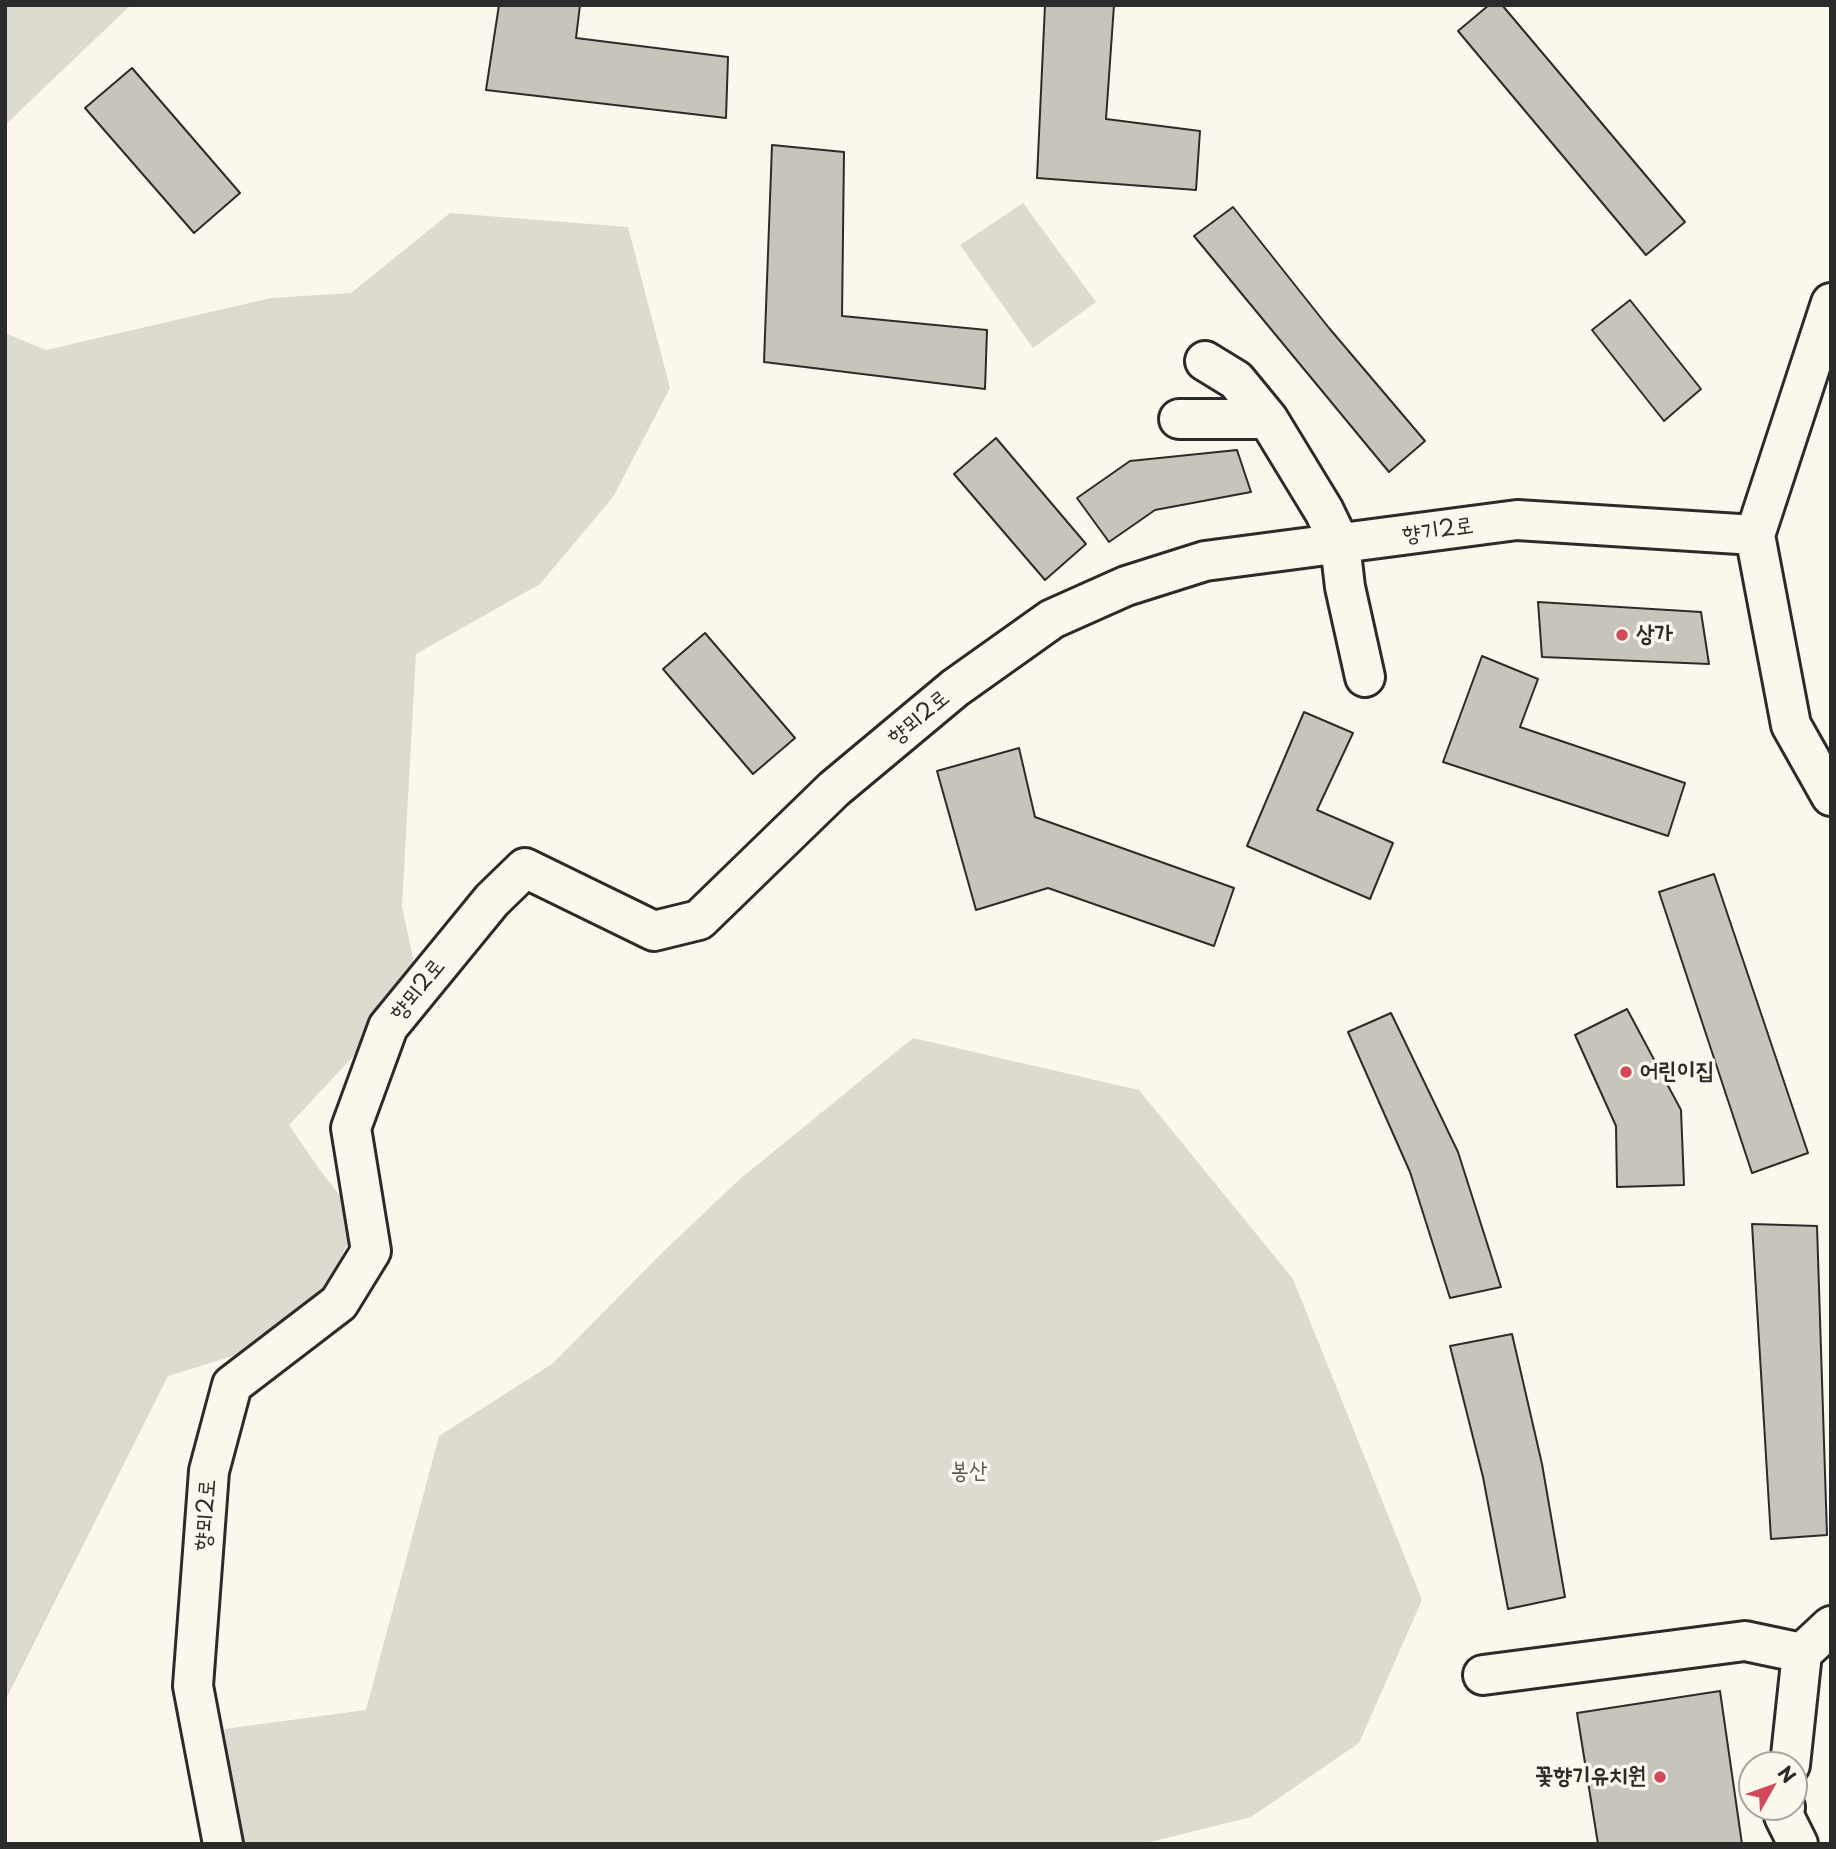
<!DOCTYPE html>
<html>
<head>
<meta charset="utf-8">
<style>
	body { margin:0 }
	#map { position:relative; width:1836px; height:1849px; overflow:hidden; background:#fbf7ec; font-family:"Playpen Sans",sans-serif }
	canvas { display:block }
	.frame { position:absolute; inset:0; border:7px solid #2b2b2b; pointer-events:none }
	.north { position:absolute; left:1738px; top:1751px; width:70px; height:70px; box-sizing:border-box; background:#fbf7ec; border:2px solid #a8a59f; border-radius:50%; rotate:50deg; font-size:19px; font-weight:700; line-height:28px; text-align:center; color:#2b2b2b }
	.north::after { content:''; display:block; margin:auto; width:24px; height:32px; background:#d1495b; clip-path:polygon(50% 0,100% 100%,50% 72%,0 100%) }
</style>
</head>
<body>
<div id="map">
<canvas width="1836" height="1849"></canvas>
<div class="frame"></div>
<div class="north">N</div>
</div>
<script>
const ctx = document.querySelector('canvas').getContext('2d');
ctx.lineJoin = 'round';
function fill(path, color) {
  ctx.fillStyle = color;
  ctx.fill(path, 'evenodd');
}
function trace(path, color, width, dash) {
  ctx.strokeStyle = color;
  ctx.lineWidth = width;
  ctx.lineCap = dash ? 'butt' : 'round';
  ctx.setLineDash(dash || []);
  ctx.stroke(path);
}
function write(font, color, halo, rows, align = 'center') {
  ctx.font = font + ' "Playpen Sans","Poor Story",sans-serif';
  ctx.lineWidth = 7;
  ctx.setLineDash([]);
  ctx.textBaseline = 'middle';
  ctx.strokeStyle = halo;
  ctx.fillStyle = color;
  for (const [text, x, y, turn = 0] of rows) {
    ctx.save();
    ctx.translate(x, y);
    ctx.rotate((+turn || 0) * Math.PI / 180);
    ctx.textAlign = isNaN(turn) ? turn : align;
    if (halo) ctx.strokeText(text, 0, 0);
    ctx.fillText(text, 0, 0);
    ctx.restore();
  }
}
const green = new Path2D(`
	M5 5H131L5 125Z
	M1023 203 1096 302 1033 348 960 245Z
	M450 213 628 227 670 388 613 497 540 584 416 654 402 907 419 986 289 1125 320 1170 359 1220 304 1334 168 1376 5 1701V333L46 350 271 298 351 293Z
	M913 1038 1139 1090 1293 1279 1422 1600 1359 1743 1251 1817 1142 1844H242L224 1729 366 1710 439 1436 552 1364 665 1250 740 1179Z`);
const building = new Path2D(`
	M499 5H580L576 38 728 57 726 118 486 90Z
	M1045 5H1114L1106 119 1200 131 1196 190 1037 178Z
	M1489 5H1502L1685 222 1646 255 1458 31Z
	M132 68 240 193 194 233 85 108Z
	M772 145 844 152 842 316 987 330 985 389 764 362Z
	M1233 207 1329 328 1425 441 1389 472 1194 236Z
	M1630 300 1701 389 1664 421 1592 330Z
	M996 438 1086 544 1045 580 954 474Z
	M1237 450 1251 492 1155 510 1109 542 1077 498 1130 461Z
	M1538 602 1701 612 1709 664 1542 657Z
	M705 633 795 738 753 774 663 669Z
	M1482 656 1538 679 1520 727 1685 783 1668 836 1443 762Z
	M1304 712 1353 733 1317 810 1393 843 1370 899 1247 846Z
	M1019 748 1035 817 1234 888 1214 946 1048 888 976 910 937 771Z
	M1714 874 1808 1153 1752 1173 1659 892Z
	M1627 1009 1681 1110 1684 1185 1617 1187 1616 1126 1575 1035Z
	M1391 1013 1458 1152 1501 1287 1450 1298 1410 1172 1348 1032Z
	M1752 1224 1817 1226 1827 1535 1771 1539Z
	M1512 1334 1542 1464 1565 1597 1508 1609 1483 1477 1450 1346Z
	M1720 1691 1742 1844H1598L1577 1713Z`);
const minor = new Path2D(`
	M1831 303 1755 535 1791 725 1831 796
	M1205 361 1236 380 1268 419 1324 511 1340 544 1345 587 1365 677
	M1179 419H1268
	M1483 1675 1745 1641 1802 1653
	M1790 1765 1802 1653 1831 1626
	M1785 1807 1784 1816 1798 1844
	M223 1844 193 1686 209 1471 232 1385 339 1303 371 1251 351 1128 388 1027 492 900 525 868 654 931 699 920 834 789 955 688 1052 619 1126 586 1205 561 1517 520 1755 535`);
const markers = [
	[1622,635,7,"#d1495b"],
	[1626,1072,7,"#d1495b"],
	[1660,1777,7,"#d1495b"]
];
const streetNames = [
	["향기2로",1438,531,-8],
	["향뫼2로",919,718,-40],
	["향뫼2로",418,990,-51],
	["향뫼2로",206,1515,-86]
];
const poiNames = [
	["상가",1636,635],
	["어린이집",1640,1072],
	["꽃향기유치원",1646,1777,"right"]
];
const parkNames = [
	["봉산",969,1472]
];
fill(green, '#dddad0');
fill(building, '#c7c4bc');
trace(building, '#2b2b2b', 2);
trace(minor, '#2b2b2b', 44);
trace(minor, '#fbf7ec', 38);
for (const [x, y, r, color] of markers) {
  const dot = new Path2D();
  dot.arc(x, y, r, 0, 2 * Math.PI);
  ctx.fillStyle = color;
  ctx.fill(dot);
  trace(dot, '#fbf7ec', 2.5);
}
write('23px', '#2b2b2b', '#fbf7ec', streetNames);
write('bold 23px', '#2b2b2b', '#fbf7ec', poiNames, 'left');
write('23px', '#585754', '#fbf7ec', parkNames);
</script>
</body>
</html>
